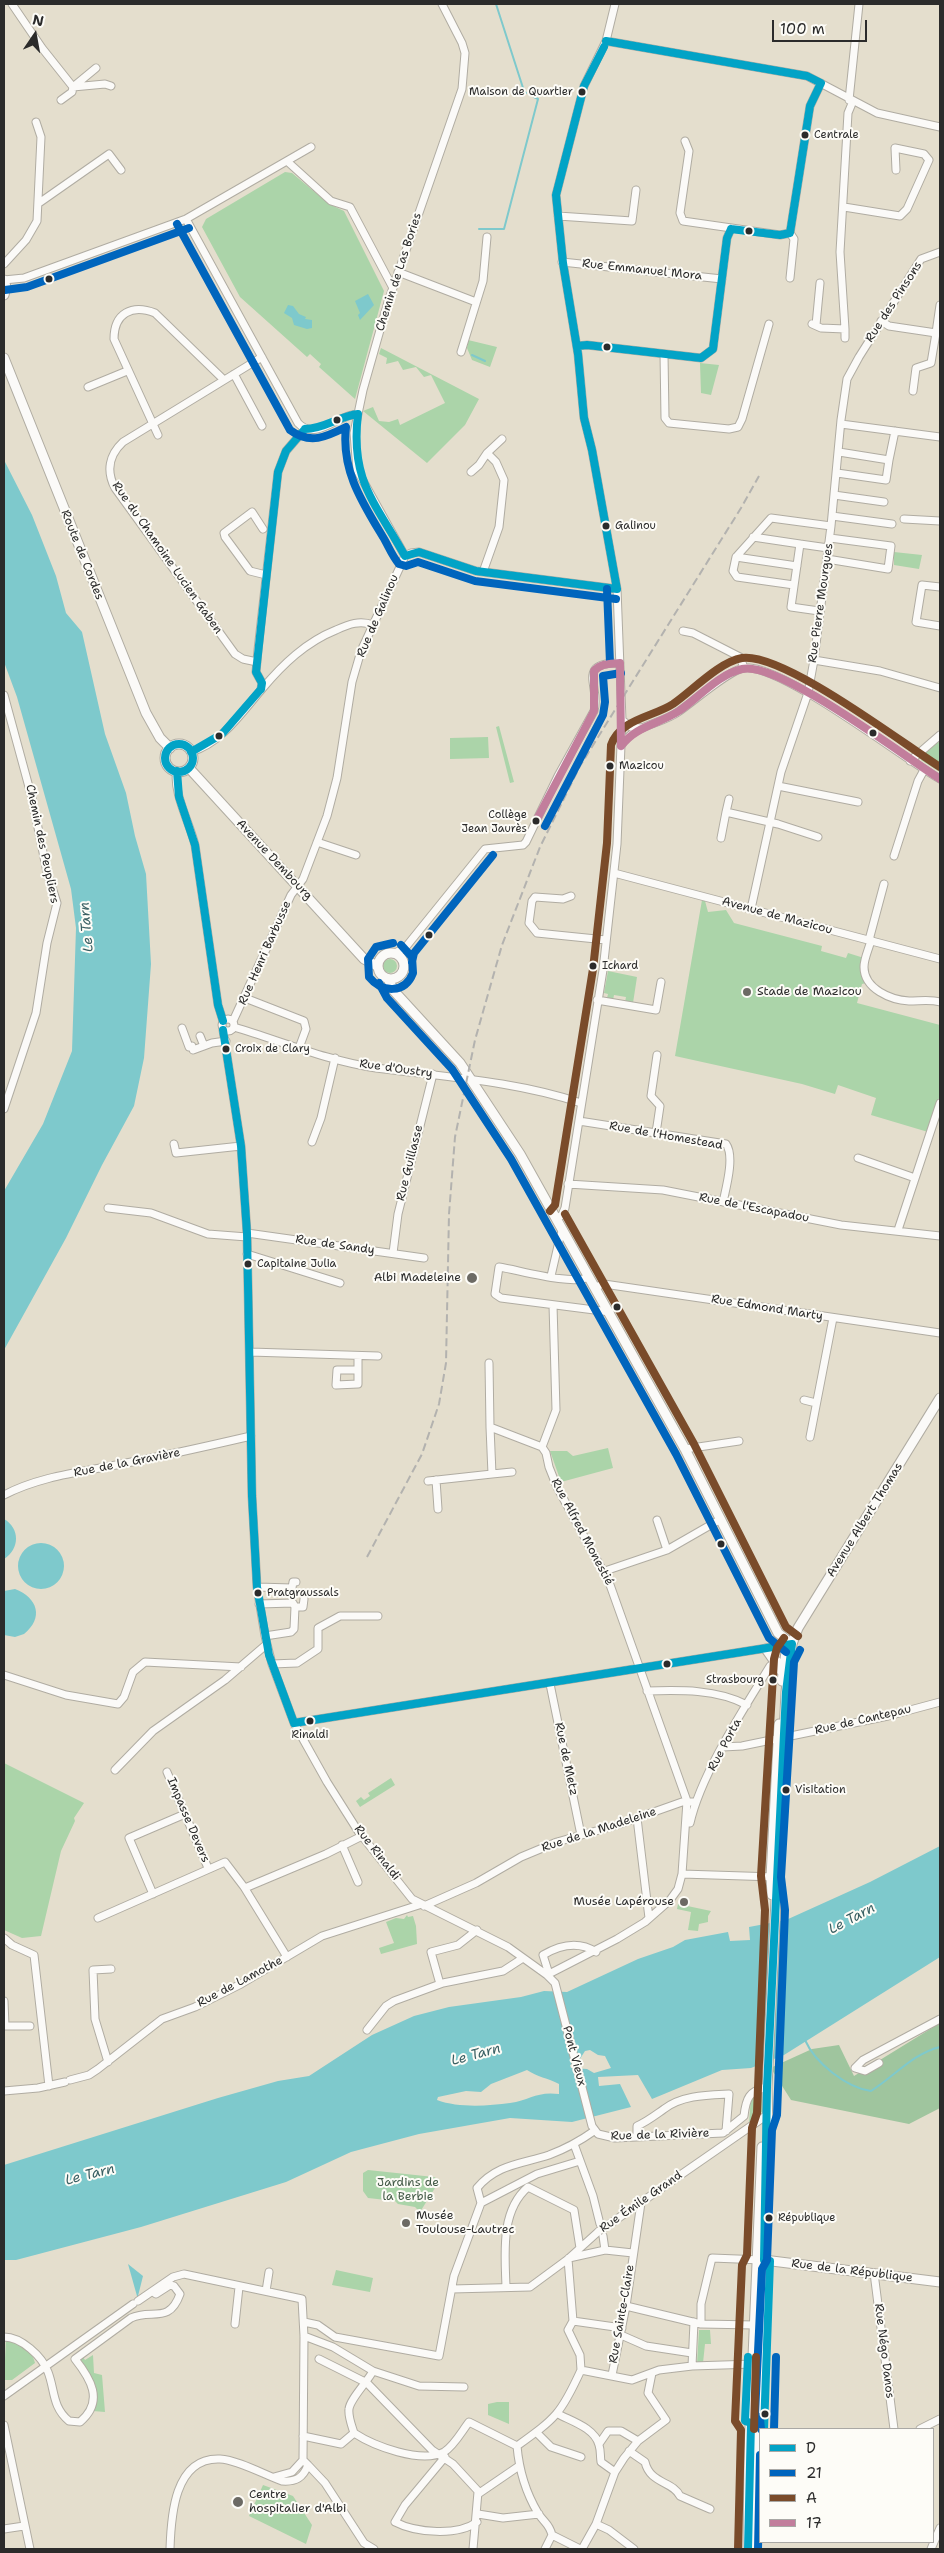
<!DOCTYPE html>
<html>
<head>
<meta charset="utf-8">
<style>
	body { margin:0 }
	#map { position:relative; width:944px; height:2553px; overflow:hidden; background:#e4decd; font-family:"Shantell Sans",sans-serif }
	canvas { display:block }
	.frame { position:absolute; inset:0; border:5px solid #2b2b2b; pointer-events:none }
	.legend { position:absolute; left:759px; top:2428px; width:175px; height:115px; box-sizing:border-box; background:#fdfcf7; border:1px solid #a9a8a5; margin:0; padding:6px 9px; list-style:none; font-size:15px; color:#2b2b2b }
	.legend li { display:flex; align-items:center; gap:10px; height:25px }
	.legend b { width:25px; border:1px solid #a9a8a5 }
	.north { position:absolute; left:10px; top:10px; width:50px; height:50px; -webkit-text-stroke:4px #fdfcf7; paint-order:stroke; rotate:12deg; font-size:14px; font-weight:700; line-height:20px; text-align:center; color:#2b2b2b }
	.north::after { content:''; display:block; margin:auto; width:18px; height:22px; background:#2b2b2b; clip-path:polygon(50% 0,100% 100%,50% 72%,0 100%) }
	.scale { position:absolute; left:772px; top:20px; width:95px; height:22px; box-sizing:border-box; border:2px solid #2b2b2b; border-top:0; padding-left:6px; font-size:15px; line-height:18px; white-space:nowrap; color:#2b2b2b; -webkit-text-stroke:4px #fdfcf7; paint-order:stroke }
</style>
</head>
<body>
<div id="map">
<canvas width="944" height="2553"></canvas>
<div class="frame"></div>
<ul class="legend">
<li><b style="height:6px;background:#02a3c6"></b>D</li>
<li><b style="height:6px;background:#0065bd"></b>21</li>
<li><b style="height:6px;background:#7a4b2a"></b>A</li>
<li><b style="height:6px;background:#c27e9c"></b>17</li>
</ul>
<div class="north">N</div>
<div class="scale">100 m</div>
</div>
<script>
const ctx = document.querySelector('canvas').getContext('2d');
ctx.lineJoin = 'round';
function fill(path, color) {
  ctx.fillStyle = color;
  ctx.fill(path, 'evenodd');
}
function trace(path, color, width, dash) {
  ctx.strokeStyle = color;
  ctx.lineWidth = width;
  ctx.lineCap = dash ? 'butt' : 'round';
  ctx.setLineDash(dash || []);
  ctx.stroke(path);
}
function write(font, color, halo, rows, align = 'center') {
  ctx.font = font + ' "Shantell Sans",sans-serif';
  ctx.lineWidth = 4;
  ctx.setLineDash([]);
  ctx.textBaseline = 'middle';
  ctx.strokeStyle = halo;
  ctx.fillStyle = color;
  for (const [text, x, y, turn = 0] of rows) {
    ctx.save();
    ctx.translate(x, y);
    ctx.rotate((+turn || 0) * Math.PI / 180);
    ctx.textAlign = isNaN(turn) ? turn : align;
    if (halo) ctx.strokeText(text, 0, 0);
    ctx.fillText(text, 0, 0);
    ctx.restore();
  }
}
const green = new Path2D(`
	M285 172 292 173 329 204 344 211 384 291 355 399 319 367 321 364 310 354 307 357 240 297 202 227 206 219Z
	M468 340 497 347 490 367 472 360 467 348Z
	M381 348 479 399 465 425 427 463 363 411 373 407 379 421 389 422 398 419 400 425 445 403 431 375 424 377 416 367 403 370 398 361 386 364 387 358 379 354Z
	M700 363 719 365 711 395 701 393Z
	M894 552 922 555 919 569 894 565Z
	M499 726 514 782 510 783 496 727Z
	M488 737 489 758 450 759V738Z
	M940 741V772L921 760 923 754Z
	M702 900 705 901 708 912 726 910 734 923 822 946 821 951 846 958 848 953 864 958 866 983 862 984 857 1003 940 1025V1095L928 1132 871 1115 876 1098 838 1085 835 1094 802 1084 675 1056Z
	M383 966a7 7 0 1 1 14 0a7 7 0 1 1-14 0Z
	M608 971 637 977 633 1003 625 1002 626 997 614 995 613 1000 607 998 608 994 604 993Z
	M608 1448 613 1468 561 1482 550 1451H567L573 1456Z
	M4 1763 84 1803 74 1818 75 1821 61 1851 41 1936 22 1938 4 1930Z
	M391 1778 395 1785 360 1807 356 1801 361 1797 364 1800 370 1796 368 1793Z
	M678 1904 711 1911 708 1916V1922L699 1924 698 1931 688 1930 691 1912 677 1909Z
	M407 1915 408 1917 413 1916 416 1926 417 1944 381 1954 379 1948 394 1943 386 1922 396 1918 404 1919Z
	M765 2091 762 2112 749 2124 751 2094Z
	M368 2170 434 2177 440 2180 420 2212 415 2207 398 2204 395 2201 368 2198 363 2191V2173Z
	M336 2270 373 2278 370 2292 332 2285Z
	M699 2330H710L711 2344H705L703 2363 697 2364Z
	M6 2338C19 2342 32 2349 35 2363L12 2380H4Z
	M93 2355 94 2373 102 2375 105 2412 93 2411 96 2386 80 2361 83 2357 85 2360Z
	M497 2402H509V2424L488 2415V2404Z
	M263 2485 293 2496 312 2525 306 2544 249 2516Z`);
const forest = new Path2D(`
	M940 2023V2108L909 2124 791 2100 772 2070 768 2069 812 2049 839 2045 854 2076Z`);
const water = new Path2D(`
	M368 294 374 305 360 320 358 315 360 313 355 301Z
	M288 305 293 306 299 314 306 317 305 319 312 320V328L307 329 294 325 292 318 284 313Z
	M4 460 32 515 56 576 66 613 82 632 105 734 126 793 135 836 146 874 151 964 144 1058 134 1106 102 1165 66 1238 4 1350V1191L43 1124 72 1051 76 928 71 889 17 697 4 662Z
	M4 1519C20 1528 20 1549 4 1559Z
	M18 1566a23 23 0 1 1 46 0a23 23 0 1 1-46 0Z
	M15 1589C38 1598 44 1618 24 1634L15 1637 4 1635V1591Z
	M940 1846V1957L784 2055 751 2068 722 2070 652 2099 638 2075 598 2077 599 2086 620 2084 631 2107 572 2122 510 2118 419 2134 351 2152 286 2182 141 2227 16 2260H4V2165L218 2098 278 2081 309 2076 372 2035 414 2016 449 2007 521 1997 544 1991 567 1992 638 1959 673 1947 685 1940 728 1932 730 1941 750 1940 749 1927 786 1920 870 1882ZM590 2050 598 2055 605 2056 611 2068 594 2073 587 2069 571 2068 570 2065 578 2062 585 2051ZM527 2070C537 2077 548 2078 559 2084V2094C537 2091 530 2100 510 2103 488 2106 458 2108 437 2100L438 2097 466 2091 481 2092 491 2084Z
	M128 2264 143 2276 138 2296H137Z`);
const stream = new Path2D(`
	M496 4 524 91 526 93
	M479 229H504L538 99 534 97
	M472 355 485 361
	M805 2040C815 2063 847 2088 871 2091 895 2076 912 2054 940 2047`);
const minor = new Path2D(`
	M12 4 42 48 73 87 96 68
	M606 41 807 76 877 113 940 127
	M61 100 72 92 73 87 105 84 111 86
	M849 100 859 4
	M685 141 689 151 680 213 683 221 780 235 790 233 810 106 821 83
	M288 162 331 201 350 207 393 288
	M39 203 109 154 121 170
	M844 207 900 216 907 209 929 160 924 154 895 148 896 170
	M558 216 632 221 636 190
	M186 219 298 423C316 442 338 414 358 414
	M790 233 794 239 790 278
	M562 262 722 279
	M4 264 26 240 37 221 41 137 36 122
	M398 272 476 302
	M4 280 24 278 186 219 311 147
	M881 321 889 326 936 333 931 363 916 368 913 391
	M812 324 821 328 845 329 840 252 848 113 853 101
	M816 325 820 283
	M936 333 940 305
	M845 338V329
	M577 346 587 345 701 358 713 349 727 238 731 229
	M461 352 483 281 487 237
	M664 354 665 418 669 423 729 429 738 427 742 419 769 324
	M234 374 262 426
	M88 387 127 371
	M841 424 940 437
	M158 435 114 339C114 313 132 304 155 313L224 380
	M487 453 502 439
	M889 460 895 431
	M471 472 479 465 487 453 496 462 504 480 499 527 483 572
	M837 473 886 480 889 460 839 452
	M834 495 884 502
	M832 516 892 524
	M904 519 940 521
	M263 529 252 512 224 533 225 537 250 571 266 575
	M753 537 800 544
	M405 556 357 470 354 433 363 390 388 302 462 89 465 53 462 43 442 4
	M736 557 797 566
	M827 559 888 569 891 546 830 538
	M794 585 737 577 733 571 736 557 771 518 831 526
	M940 587 922 585 916 622 940 626
	M819 611 791 607 800 544 828 548
	M683 631 693 633 740 657 744 668
	M814 660 880 671 940 688
	M257 662 243 659 235 654 115 488C106 471 109 455 123 442L262 357
	M261 689 262 683 256 672 258 650 278 472 286 451 305 429
	M4 695 32 798 47 872 57 903 47 943 36 1013 4 1109
	M622 720 631 727 641 728
	M621 746C633 725 659 725 678 712 693 702 729 670 744 668 780 663 901 757 940 779
	M191 752C222 743 242 712 262 689 283 664 306 642 336 630 349 624 360 620 373 625
	M910 761 940 735
	M177 771C172 790 190 824 195 845L218 1005 223 1021
	M778 786 858 802
	M726 812 729 799
	M721 838 726 812 778 824 818 837
	M317 842 356 855
	M894 856 918 781 924 770
	M614 873 940 959
	M571 896 563 899 535 897 532 901 529 923 537 933 606 940
	M751 909 781 772 808 693 814 660 831 526 841 420 847 379 859 357 921 259 940 252
	M869 940 884 884
	M871 940C869 949 864 958 864 967 864 989 891 1000 909 1001 920 1001 930 999 940 1002
	M395 953 405 948 485 849 523 845 526 842 558 776 594 711C601 687 575 662 620 663
	M245 998 304 1021 306 1029 299 1048
	M597 1000 656 1010 661 982
	M222 1025a6 6 0 1 1 12 0a6 6 0 1 1-12 0Z
	M233 1021 291 895 303 879 327 816 337 778 352 682 361 651 405 556 411 553 419 552 476 571 617 589
	M234 1027C281 1041 328 1061 376 1068 445 1077 515 1081 581 1103
	M182 1028 189 1047 192 1046 193 1050 212 1043 226 1041
	M223 1030 241 1146 247 1233 252 1496 257 1587 265 1636 272 1664 294 1723 327 1782 358 1831 412 1899 508 1947 547 1975 555 1983 592 2126 598 2134 615 2138 723 2133 744 2116C746 2098 749 2091 767 2087
	M200 1036 204 1046
	M579 1121 726 1144C735 1156 726 1188 723 1202
	M656 1133 660 1106 651 1096 657 1055
	M312 1142 321 1118 335 1058
	M174 1144 176 1153 241 1146
	M858 1158 915 1178
	M568 1184 663 1190 841 1225 940 1236
	M108 1208 151 1213 208 1234 247 1237
	M556 1219 562 1215 565 1208 603 970 617 844 622 720 617 589 592 450 584 418 578 354 563 263 556 195 584 86 606 41 615 4
	M898 1230 940 1103
	M247 1233 424 1258
	M393 1253 398 1214 433 1074
	M247 1254 340 1283
	M551 1276 560 1237 563 1230
	M589 1277C573 1286 519 1270 499 1267L495 1294 501 1298 610 1312
	M595 1287 604 1284 940 1333
	M250 1352 378 1356
	M358 1356V1384L336 1385 337 1370H358
	M489 1363 490 1427 542 1447
	M804 1400 816 1403
	M810 1437 833 1318
	M685 1449 739 1441
	M492 1474 512 1472
	M436 1480 438 1509
	M428 1481 492 1474 490 1427
	M4 1495C40 1476 82 1472 121 1464 165 1456 208 1446 251 1436
	M657 1520 667 1550
	M605 1571 667 1550 721 1519
	M257 1587 292 1588 293 1582H296
	M259 1604 293 1603 295 1607H303L304 1599
	M265 1636 291 1632 294 1629 295 1607
	M272 1664 297 1663 318 1649V1628L340 1616H378
	M4 1675 66 1695 118 1704 124 1697 133 1672 145 1662 241 1667
	M550 1684 581 1835
	M647 1691C680 1690 717 1689 747 1705
	M294 1723 792 1644
	M723 1747 742 1746 888 1716 940 1702
	M115 1770 153 1731 225 1680 267 1644
	M167 1772 208 1868
	M637 1818 649 1918
	M690 1823C701 1774 743 1710 770 1666L778 1661
	M342 1845 358 1882
	M682 1874 775 1877
	M245 1888 326 1854 362 1836
	M153 1894 129 1838 185 1814
	M424 1906 476 1883 521 1857 557 1842 617 1825 682 1802H694
	M98 1918 225 1862 244 1887 287 1957
	M4 1938 12 1945 34 1955 49 2086
	M549 1974 543 1955C560 1945 579 1941 596 1952
	M547 1975 617 1939 645 1922 670 1900 678 1889 682 1874 687 1801 609 1582 557 1487 549 1467 546 1453 542 1447 556 1410 553 1305
	M440 1984 431 1952 458 1945 477 1930
	M4 2001 5 2026
	M4 2026H30
	M367 2030 386 2006 394 2001 443 1983 503 1971 523 1958
	M108 2062 95 2019 93 1970 111 1969
	M879 2063 865 2071 855 2068 863 2060 940 2019
	M70 2080 89 2075 98 2069 162 2019 195 2007 241 1984 322 1936 422 1904
	M4 2091 38 2088 65 2082
	M637 2137V2126C648 2121 654 2116 664 2109 682 2095 708 2095 729 2094L726 2131
	M574 2144 593 2196 600 2224
	M481 2203 477 2188C497 2164 522 2164 549 2155 565 2149 580 2141 594 2131
	M481 2203 537 2174 580 2161
	M604 2228 767 2115
	M603 2236 605 2250
	M569 2258 605 2250 633 2253
	M568 2259 573 2321 568 2330 580 2355 581 2370
	M874 2273 894 2429
	M506 2287C505 2254 500 2211 528 2187L574 2210 580 2248
	M452 2289 530 2287 568 2259 599 2231
	M266 2291 269 2272
	M138 2301 173 2277 184 2274 302 2299 304 2336 303 2460
	M626 2306 701 2324 755 2325
	M573 2321 622 2328
	M304 2322 318 2325 335 2337 439 2356 454 2276 481 2203
	M235 2324 239 2287
	M701 2324V2304L712 2258 762 2260
	M621 2335 646 2346 692 2353
	M304 2336 333 2347 373 2371
	M4 2337C21 2337 42 2356 48 2372 55 2390 52 2407 69 2421L80 2422C105 2401 90 2378 75 2359L131 2318C151 2308 169 2325 180 2294L174 2286 170 2285 156 2294 153 2292
	M319 2359 367 2383 432 2450 453 2464 478 2491
	M692 2366 694 2322
	M581 2370 632 2380 659 2370 692 2366 754 2364
	M612 2375 626 2306 641 2203
	M4 2396 133 2304
	M558 2414C571 2421 595 2428 599 2445 601 2451 600 2456 601 2462L615 2472
	M4 2425 30 2549
	M920 2429 940 2419
	M354 2433C374 2446 421 2464 444 2452 454 2446 462 2431 469 2422L517 2446
	M354 2433C352 2426 348 2417 349 2409 350 2399 368 2381 373 2371L419 2386 464 2387
	M537 2433 551 2447 581 2457
	M303 2436 341 2444 354 2433
	M599 2444 608 2431H621L638 2441
	M517 2446C556 2418 561 2414 581 2370
	M517 2446C519 2469 526 2493 538 2513 544 2523 549 2523 552 2535
	M629 2451 645 2462C650 2484 673 2481 680 2496L710 2509
	M445 2457 405 2505 395 2522C416 2533 458 2536 477 2522
	M308 2465 325 2483 364 2543 374 2549
	M274 2477 292 2472 303 2460
	M478 2494 519 2466
	M478 2514 503 2518 539 2514
	M596 2524 609 2530 634 2549
	M4 2529 24 2526
	M552 2535 580 2549
	M170 2549C171 2517 174 2457 220 2459 238 2460 265 2475 282 2481 296 2482 303 2478 308 2465L303 2460
	M473 2549 478 2492
	M545 2549 552 2535
	M582 2549 596 2524 615 2472 624 2458 638 2441 666 2420 648 2393 652 2373
	M931 2549 940 2528`);
const major = new Path2D(`
	M4 280 6 287 4 295
	M4 358 146 713 160 738 170 748
	M165 758a14 14 0 1 1 28 0a14 14 0 1 1-28 0Z
	M189 768 364 959 377 966
	M378 966a13 13 0 1 1 26 0a13 13 0 1 1-26 0Z
	M388 979 394 991 460 1063 520 1154 685 1449 778 1633 792 1644
	M766 1649 782 1672
	M782 1681 786 1652 792 1644
	M772 1895 771 1877 779 1724
	M764 2260 940 2282
	M748 2549 749 2450 762 2147
	M754 2549 768 2133 767 2087 786 1692 792 1644 798 1628 940 1398`);
const rail = new Path2D(`
	M367 1557 422 1454 439 1404 446 1363 449 1214 455 1137 475 1040 502 945 540 847 580 766 741 508 759 476`);
const minorBridge = new Path2D(`
	M599 2231 604 2228`);
const bus1 = new Path2D(`
	M606 41 807 76 821 83 810 106 790 233 780 235 731 229
	M604 47 584 86 556 195 563 263 578 354 584 418 592 450 617 589
	M577 346 587 345 701 358 713 349 727 238 731 229
	M305 429C324 429 339 416 358 414 350 481 375 502 405 556L419 552 476 571 617 589
	M261 689 262 683 256 672 278 472 286 451 305 429
	M165 758a14 14 0 1 1 28 0a14 14 0 1 1-28 0Z
	M191 752 222 734 261 689
	M177 771 179 797 195 845 218 1005 223 1021
	M223 1030 241 1146 247 1233 252 1496 257 1587 269 1655 294 1723
	M294 1723 792 1644 786 1692 767 2087 764 2260 770 2261 764 2429
	M748 2357 745 2421 751 2423 748 2549`);
const bus2 = new Path2D(`
	M177 224 290 430C310 445 326 437 346 427 341 470 362 502 383 537 388 545 392 556 399 564L406 566 418 562 475 581 616 599
	M5 290 27 287 189 228
	M607 589 610 663
	M545 826 603 715 605 702 603 676 621 673
	M393 943 376 947 368 959 369 977C382 993 405 994 413 973L412 957 401 945
	M412 962 414 953 493 855
	M379 983 387 998 452 1069 511 1159 676 1454 769 1638 786 1652
	M761 2429 760 2419 755 2414 762 2269 767 2260 772 2130 777 2115 785 1910 781 1877 794 1662 800 1650
	M774 2429 776 2357
	M758 2549 760 2455`);
const bus3 = new Path2D(`
	M550 1211 555 1205 593 969 607 843 611 745C620 719 653 717 673 704 692 691 719 662 742 658 783 652 902 743 940 767
	M565 1214 694 1444 786 1627 798 1636
	M754 2429 756 2357
	M738 2549 741 2430 735 2421 742 2265 747 2255 752 2128 757 2113 765 1910 761 1876 774 1659 777 1648 784 1638`);
const bus4 = new Path2D(`
	M620 663 621 746
	M621 746C636 726 659 724 679 711 698 698 719 674 742 669 778 660 905 757 940 779
	M536 821 594 711V671C601 663 610 664 620 663`);
const markers = [
	[582,92,4.5,"#2b2b2b"],
	[805,135,4.5,"#2b2b2b"],
	[749,231,4.5,"#2b2b2b"],
	[49,279,4.5,"#2b2b2b"],
	[607,347,4.5,"#2b2b2b"],
	[337,420,4.5,"#2b2b2b"],
	[606,526,4.5,"#2b2b2b"],
	[873,733,4.5,"#2b2b2b"],
	[219,736,4.5,"#2b2b2b"],
	[610,766,4.5,"#2b2b2b"],
	[536,821,4.5,"#2b2b2b"],
	[429,935,4.5,"#2b2b2b"],
	[593,966,4.5,"#2b2b2b"],
	[747,992,5,"#6c6a64"],
	[226,1049,4.5,"#2b2b2b"],
	[248,1264,4.5,"#2b2b2b"],
	[472,1278,6,"#6c6a64"],
	[617,1307,4.5,"#2b2b2b"],
	[721,1544,4.5,"#2b2b2b"],
	[258,1593,4.5,"#2b2b2b"],
	[667,1664,4.5,"#2b2b2b"],
	[773,1680,4.5,"#2b2b2b"],
	[310,1721,4.5,"#2b2b2b"],
	[786,1790,4.5,"#2b2b2b"],
	[684,1902,5,"#6c6a64"],
	[769,2218,4.5,"#2b2b2b"],
	[406,2223,5,"#6c6a64"],
	[765,2414,4.5,"#2b2b2b"],
	[238,2502,6,"#6c6a64"]
];
const busNames = [
	["Maison de Quartier",573,92,"right"],
	["Centrale",814,135],
	["Galinou",615,526],
	["Mazicou",619,766],
	["Collège",527,815,"right"],
	["Jean Jaurès",527,829,"right"],
	["Ichard",602,966],
	["Croix de Clary",235,1049],
	["Capitaine Julia",257,1264],
	["Pratgraussals",267,1593],
	["Strasbourg",764,1680,"right"],
	["Rinaldi",310,1735,"center"],
	["Visitation",795,1790],
	["République",778,2218]
];
const streetNames = [
	["Rue Emmanuel Mora",642,270,6],
	["Chemin de Las Bories",399,272,-72],
	["Rue des Pinsons",894,302,-57],
	["Route de Cordes",82,555,68],
	["Rue du Chamoine Lucien Gaben",167,558,55],
	["Rue Pierre Mourgues",821,603,-82],
	["Rue de Galinou",378,616,-67],
	["Chemin des Peupliers",42,844,78],
	["Avenue Dembourg",274,860,47],
	["Avenue de Mazicou",777,916,15],
	["Rue Henri Barbusse",265,953,-66],
	["Rue d'Oustry",396,1069,8],
	["Rue de l'Homestead",666,1136,10],
	["Rue Guillasse",410,1163,-76],
	["Rue de l'Escapadou",754,1208,11],
	["Rue de Sandy",335,1245,8],
	["Rue Edmond Marty",767,1308,9],
	["Rue de la Gravière",127,1463,-11],
	["Avenue Albert Thomas",865,1520,-58],
	["Rue Alfred Monestié",582,1532,62],
	["Rue de Cantepau",863,1720,-13],
	["Rue Porta",725,1745,-62],
	["Rue de Metz",566,1759,78],
	["Impasse Devers",188,1820,67],
	["Rue de la Madeleine",599,1830,-18],
	["Rue Rinaldi",377,1853,52],
	["Rue de Lamothe",240,1982,-28],
	["Pont Vieux",574,2056,75],
	["Rue de la Rivière",660,2135,-2],
	["Rue Émile Grand",641,2202,-35],
	["Rue de la République",852,2271,7],
	["Rue Sainte-Claire",622,2314,-80],
	["Rue Négo Danos",884,2351,83]
];
const poiNames = [
	["Stade de Mazicou",757,992],
	["Albi Madeleine",461,1278,"right"],
	["Musée Lapérouse",674,1902,"right"],
	["Musée",416,2216],
	["Toulouse-Lautrec",416,2230],
	["Centre",249,2495],
	["hospitalier d'Albi",249,2509]
];
const parkNames = [
	["Jardins de",408,2183],
	["la Berbie",408,2197]
];
const waterNames = [
	["Le Tarn",87,927,-95],
	["Le Tarn",852,1919,-28],
	["Le Tarn",476,2055,-15],
	["Le Tarn",90,2175,-14]
];
fill(green, '#abd4a9');
fill(forest, '#9fc59e');
fill(water, '#7ec9cc');
trace(stream, '#7ec9cc', 2);
trace(minor, '#b0aca2', 9);
trace(major, '#b0aca2', 11);
trace(minor, '#fbfaf8', 7);
trace(major, '#fbfaf8', 9);
trace(rail, '#b3b2af', 2, [8, 4]);
trace(minorBridge, '#b0aca2', 9, []);
trace(minorBridge, '#fbfaf8', 7);
trace(bus1, '#02a3c6', 8);
trace(bus2, '#0065bd', 8);
trace(bus3, '#7a4b2a', 8);
trace(bus4, '#c27e9c', 8);
for (const [x, y, r, color] of markers) {
  const dot = new Path2D();
  dot.arc(x, y, r, 0, 2 * Math.PI);
  ctx.fillStyle = color;
  ctx.fill(dot);
  trace(dot, '#fdfcf7', 2);
}
write('11px', '#2b2b2b', '#fdfcf7', busNames, 'left');
write('12px', '#2b2b2b', '#fdfcf7', streetNames);
write('12px', '#2b2b2b', '#fdfcf7', poiNames, 'left');
write('12px', '#445b48', '#fdfcf7', parkNames);
write('italic 14px', '#395f63', '#fdfcf7', waterNames);
</script>
</body>
</html>
